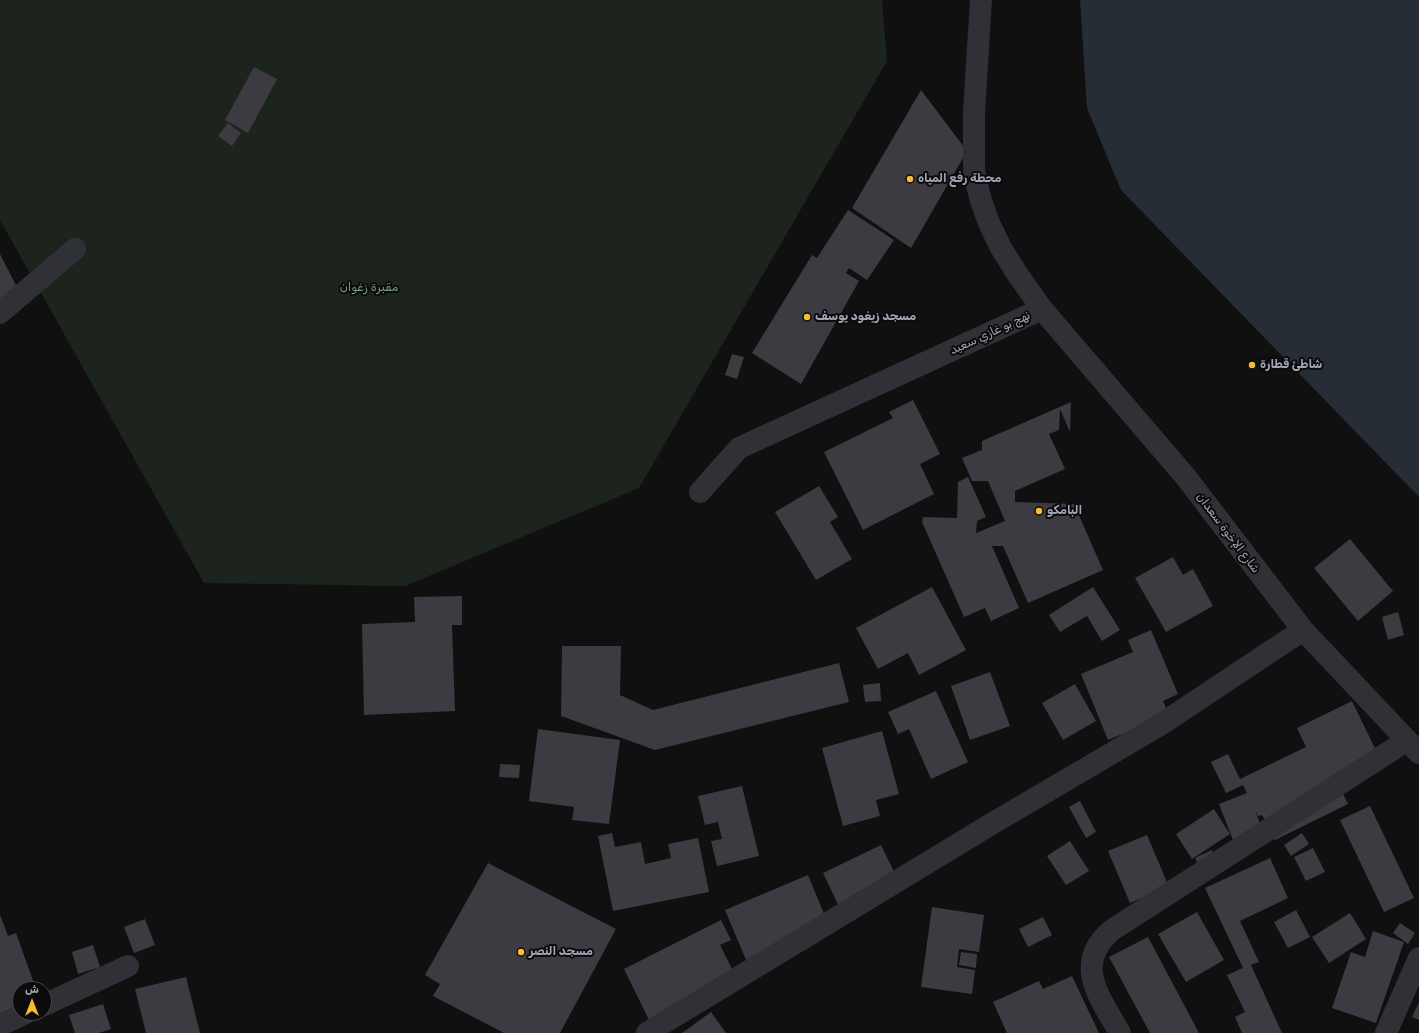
<!DOCTYPE html>
<html>
<head>
<meta charset="utf-8">
<style>
	body { margin:0 }
	#map { position:relative; width:1419px; height:1033px; overflow:hidden; background:#101011; font-family:Rubik,"Noto Naskh Arabic",sans-serif }
	canvas { display:block }
	.north { position:absolute; left:12px; top:981px; width:40px; height:40px; box-sizing:border-box; background:#0b0b0c; border:1px solid #47484f; border-radius:50%; rotate:0deg; font-size:11px; font-weight:700; line-height:16px; text-align:center; color:#a0a4b3 }
	.north::after { content:''; display:block; margin:auto; width:14px; height:18px; background:#f9be1f; clip-path:polygon(50% 0,100% 100%,50% 72%,0 100%) }
</style>
</head>
<body>
<div id="map">
<canvas width="1419" height="1033"></canvas>
<div class="north">ش</div>
</div>
<script>
const ctx = document.querySelector('canvas').getContext('2d');
ctx.lineJoin = 'round';
function fill(path, color) {
  ctx.fillStyle = color;
  ctx.fill(path, 'evenodd');
}
function trace(path, color, width, dash) {
  ctx.strokeStyle = color;
  ctx.lineWidth = width;
  ctx.lineCap = dash ? 'butt' : 'round';
  ctx.setLineDash(dash || []);
  ctx.stroke(path);
}
function write(font, color, halo, rows, align = 'center') {
  ctx.font = font + ' Rubik,"Noto Naskh Arabic",sans-serif';
  ctx.lineWidth = 4;
  ctx.setLineDash([]);
  ctx.textBaseline = 'middle';
  ctx.strokeStyle = halo;
  ctx.fillStyle = color;
  for (const [text, x, y, turn = 0] of rows) {
    ctx.save();
    ctx.translate(x, y);
    ctx.rotate((+turn || 0) * Math.PI / 180);
    ctx.textAlign = isNaN(turn) ? turn : align;
    if (halo) ctx.strokeText(text, 0, 0);
    ctx.fillText(text, 0, 0);
    ctx.restore();
  }
}
const green = new Path2D(`
	M0 0H882L887 61 639 488 405 586 204 583 0 220Z`);
const water = new Path2D(`
	M1080 0H1419V497L1121 190 1087 108Z`);
const building = new Path2D(`
	M254 67 277 79 248 133 225 120Z
	M921 90 967 151 911 248 852 208Z
	M228 123 241 133 232 146 218 136Z
	M848 210 894 240 867 280 849 268 846 273 859 281 801 384 752 353 812 255 817 258Z
	M0 254 22 297 0 308Z
	M732 354 744 357 737 379 725 375Z
	M913 400 940 454 920 464 934 494 863 530 824 452 893 418 889 412Z
	M1071 402 1070 432 1060 409 1059 430 1049 434 1065 469 1015 491V502L1074 504 1103 570 1028 603 1003 546H992L1019 608 991 621 985 608 964 617 922 522 923 517 957 518 958 482 968 477 986 517 977 521 976 533 1005 521 988 481H972L962 458 982 450V441Z
	M819 486 838 517 830 522 852 559 816 580 775 512Z
	M1350 539 1393 591 1358 621 1314 568Z
	M1173 557 1183 575 1193 569 1213 606 1166 632 1135 578Z
	M932 587 966 650 919 675 908 653 878 669 856 628Z
	M1093 587 1120 630 1102 641 1087 616 1060 632 1049 615Z
	M462 596V625H452L455 711 364 715 362 624 415 622 414 597Z
	M1398 612 1404 635 1388 640 1382 617Z
	M1151 630 1178 694 1163 701 1169 715 1108 740 1081 674 1133 652 1128 640Z
	M562 646H621L620 695 653 710 839 663 849 702 655 750 561 716Z
	M990 672 1010 726 970 740 951 686Z
	M880 683 881 701 865 702 863 685Z
	M1075 684 1096 721 1063 740 1042 703Z
	M936 691 968 762 931 779 909 729 898 734 888 712Z
	M1352 701 1384 767 1340 788 1348 804 1275 840 1262 815 1258 816 1255 810 1265 837 1236 848 1219 804 1247 793 1243 785 1226 793 1211 762 1228 754 1240 779 1306 747 1297 728Z
	M538 729 620 740 609 824 572 820 574 807 529 801Z
	M882 731 899 794 876 800 880 816 843 826 822 748Z
	M500 764 520 765 519 778 499 777Z
	M742 786 759 856 717 866 711 841 722 839 718 822 705 825 698 796Z
	M1080 801 1096 832 1086 838 1069 807Z
	M1370 806 1414 898 1384 912 1340 820Z
	M1214 809 1230 834 1192 859 1176 834Z
	M612 833 615 847 641 842 645 864 671 858 668 844 698 838 709 892 613 911 598 836Z
	M1302 833 1309 844 1291 856 1284 845Z
	M1147 835 1169 887 1130 903 1108 851Z
	M1070 841 1089 871 1066 885 1047 856Z
	M881 845 898 880 843 915 823 873Z
	M1313 848 1325 872 1306 881 1294 857Z
	M1212 850 1215 857 1199 865 1195 858Z
	M1270 858 1288 898 1240 921 1259 962 1251 965 1282 1033H1242L1235 1017 1245 1012 1227 975 1243 968 1205 888Z
	M488 863 616 929 560 1033H504L433 996 440 984 425 975Z
	M808 875 827 921 746 960 725 910Z
	M932 907 984 915 979 952 959 949 957 967 975 970 972 994 921 987Z
	M1296 910 1310 937 1288 948 1274 922Z
	M1197 912 1224 960 1186 982 1158 934Z
	M1350 913 1366 939 1329 963 1312 937Z
	M0 915 8 936 16 933 36 989H20V1013H46L0 1029Z
	M1043 917 1052 935 1028 947 1019 929Z
	M145 919 155 945 134 953 124 927Z
	M721 920 731 940 720 945 736 977 649 1020 624 969Z
	M1400 923 1415 933 1408 944 1393 933Z
	M1373 931 1404 942 1376 1023 1332 1008 1351 952 1365 957Z
	M1148 937 1199 1033H1150L1109 957Z
	M93 945 100 967 78 974 72 952Z
	M961 952 977 954 976 968 959 965Z
	M1072 976 1099 1033H1007L993 1002 1039 981 1043 989Z
	M186 977 200 1033H146L135 989Z
	M1419 1002V1020L1412 1017Z
	M103 1004 111 1029 99 1033H75L69 1015Z
	M711 1012 726 1033H682Z`);
const minor = new Path2D(`
	M981 0 974 113V170L977 185 981 201 989 223 1001 248 1018 275 1042 309 1185 476 1303 630 1419 753
	M0 313 75 249
	M700 492 739 448 1042 309
	M44 1005 128 966
	M0 1025 26 1013
	M647 1033 993 823 1160 725 1303 630
	M1120 1033C1100 998 1072 964 1112 930L1406 741
	M1386 1033 1419 958`);
const markers = [
	[910,179,4,"#f9be1f"],
	[807,317,4,"#f9be1f"],
	[1252,365,4,"#f9be1f"],
	[1039,511,4,"#f9be1f"],
	[521,952,4,"#f9be1f"]
];
const poiNames = [
	["محطة رفع المياه",918,179],
	["مسجد زيغود يوسف",815,317],
	["شاطئ قطارة",1260,365],
	["البامكو",1047,511],
	["مسجد النصر",529,952]
];
const parkNames = [
	["مقبرة زغوان",369,288]
];
const streetNames = [
	["نهج بو غازي سعيد",990,333,-25],
	["شارع الإخوة سعدان",1228,533,53]
];
fill(green, '#1c241d');
fill(water, '#262d35');
fill(building, '#3b3b41');
trace(minor, '#303136', 22);
for (const [x, y, r, color] of markers) {
  const dot = new Path2D();
  dot.arc(x, y, r, 0, 2 * Math.PI);
  ctx.fillStyle = color;
  ctx.fill(dot);
  trace(dot, '#0b0b0c', 1.5);
}
write('bold 12px', '#a0a4b3', '#0b0b0c', poiNames, 'left');
write('12px', '#769f7b', '#0b0b0c', parkNames);
write('12px', '#a0a4b3', '#0b0b0c', streetNames);
</script>
</body>
</html>
